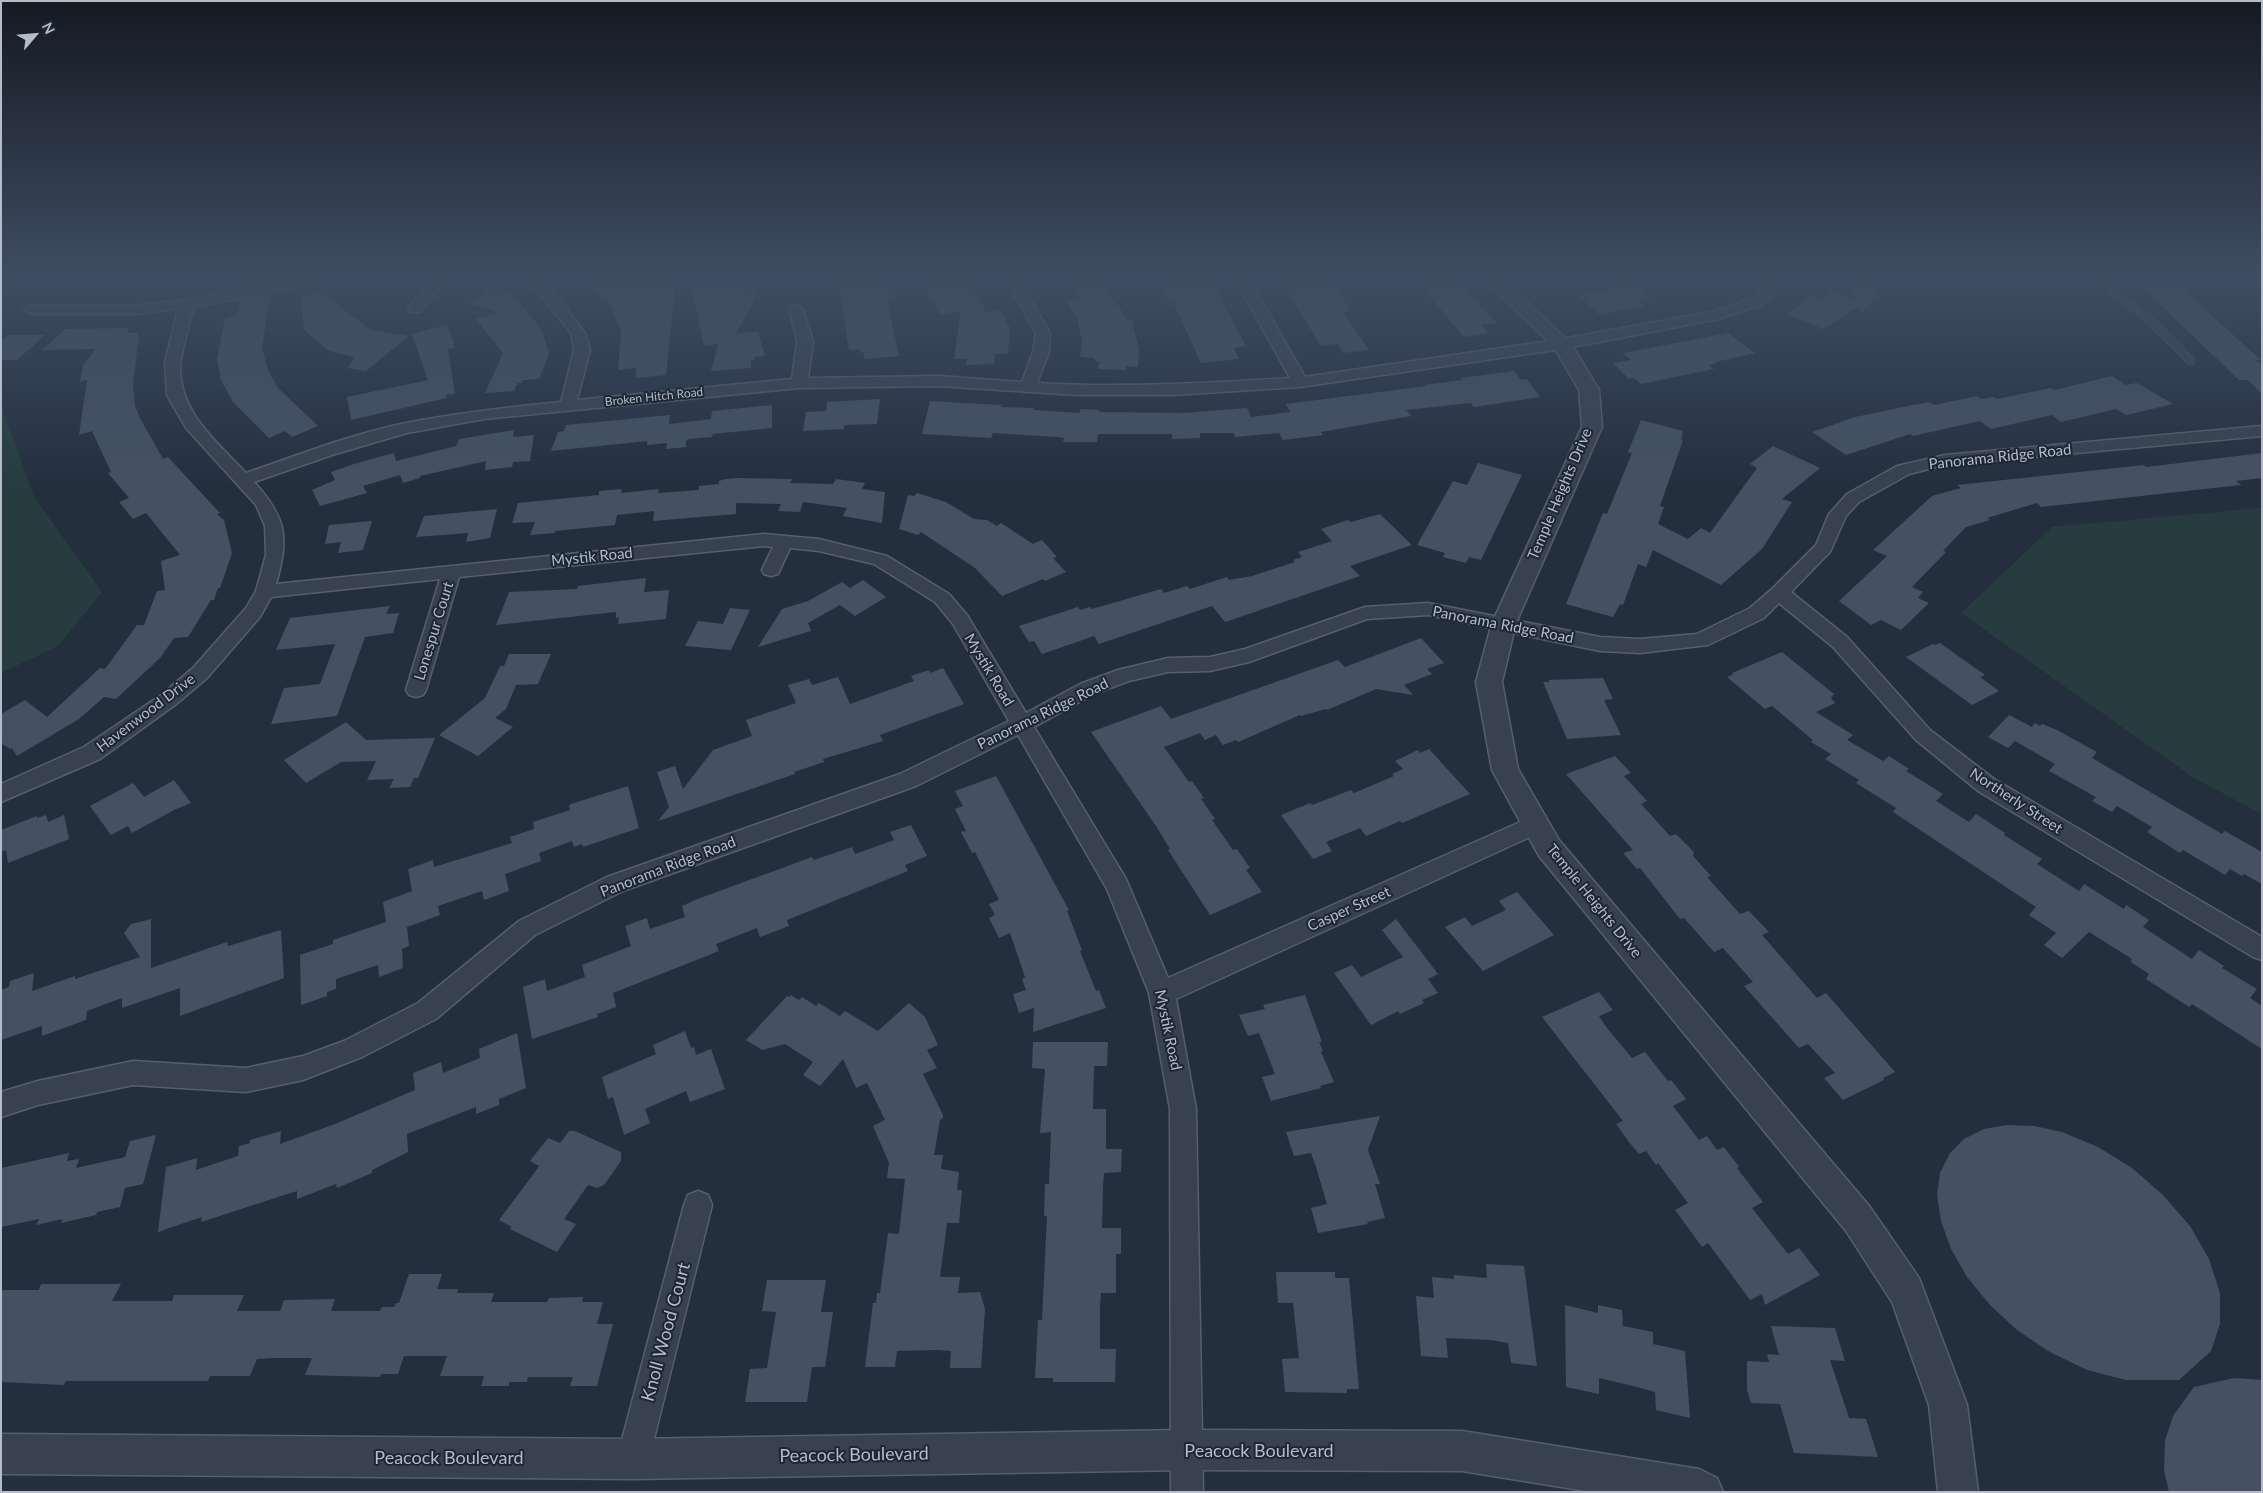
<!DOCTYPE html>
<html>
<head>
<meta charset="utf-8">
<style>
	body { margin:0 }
	#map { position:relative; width:2263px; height:1493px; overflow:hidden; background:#242f3e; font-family:Lato,sans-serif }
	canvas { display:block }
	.frame { position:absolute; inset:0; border:2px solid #b4bcc9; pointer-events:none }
	.north { position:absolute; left:10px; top:10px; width:50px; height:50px; -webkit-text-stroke:4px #1d2633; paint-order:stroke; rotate:63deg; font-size:14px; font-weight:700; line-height:20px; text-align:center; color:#b4bcc9 }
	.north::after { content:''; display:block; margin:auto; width:18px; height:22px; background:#b4bcc9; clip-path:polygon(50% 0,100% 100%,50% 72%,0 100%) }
</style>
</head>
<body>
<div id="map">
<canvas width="2263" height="1493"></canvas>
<div class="frame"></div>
<div class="north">N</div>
</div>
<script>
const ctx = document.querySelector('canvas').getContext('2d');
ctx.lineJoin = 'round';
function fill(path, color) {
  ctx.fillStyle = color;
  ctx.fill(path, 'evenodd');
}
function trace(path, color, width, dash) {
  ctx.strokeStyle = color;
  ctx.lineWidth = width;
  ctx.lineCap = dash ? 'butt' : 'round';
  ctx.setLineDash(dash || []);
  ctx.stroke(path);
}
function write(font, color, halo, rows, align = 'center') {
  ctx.font = font + ' Lato,sans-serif';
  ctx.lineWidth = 4;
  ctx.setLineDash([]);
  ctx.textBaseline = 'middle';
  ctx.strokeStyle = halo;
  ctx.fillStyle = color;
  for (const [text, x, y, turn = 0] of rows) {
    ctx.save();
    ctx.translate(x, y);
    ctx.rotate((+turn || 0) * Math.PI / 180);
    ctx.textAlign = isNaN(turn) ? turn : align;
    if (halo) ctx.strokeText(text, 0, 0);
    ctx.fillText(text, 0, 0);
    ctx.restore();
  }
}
const green = new Path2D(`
	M1 404 34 497 102 592 58 646 1 673Z
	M2262 508V814L2194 778 1961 613 2052 527Z`);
const building = new Path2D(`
	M244 279H272L271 282 242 287Z
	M585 279H638L640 281 648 279H676L666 375 636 378V368L618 370 621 332 608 299 603 301Z
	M838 279H878L898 295 887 299 899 356 864 359V352L860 353V349L849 350Z
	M921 279H972V287L986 312 1000 310 1010 328 1008 354H995L994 364 966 365 967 359H954L961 311 940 315Z
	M1070 279H1100L1128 320H1132L1139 350 1138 367 1126 366V370L1098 369 1099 361H1095V358L1080 357 1082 341 1077 318 1067 301 1079 298Z
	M1170 279H1211L1246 346 1234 348 1239 359 1201 363 1173 302 1169 303 1161 286 1173 284Z
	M1321 279 1326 287 1335 286 1351 311 1343 312 1369 350 1343 353 1338 344 1321 346 1283 283Z
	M1415 279H1456L1497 323 1481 325 1488 333 1464 337Z
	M1847 279H1874L1879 291 1862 314 1859 306 1823 329 1786 314 1802 303 1809 295 1823 299 1829 291 1856 299Z
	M1633 282 1651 298 1638 300 1645 306 1600 315 1578 295 1609 290 1606 286Z
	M2146 285H2178L2261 360H2256L2262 365V394L2248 380H2239L2143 288H2149Z
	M495 287 512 293 542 330 549 354 539 379 523 380 522 383H518L514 391 485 393 503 353 476 319 498 313 468 303Z
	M692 288 760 289 736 334 758 331 765 356 755 357V360L751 361V368L711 371 718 344 704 346Z
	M321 292 371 330 409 336 366 371 348 368 354 357 329 351 304 330 301 296Z
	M270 294 262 348 268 370 278 388 318 426 292 437 285 431 269 438 233 402 221 380 217 359 225 318 237 316 240 300Z
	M447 325 454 344V348L448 349 455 394 446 395 447 398 351 420 347 397 428 380 412 334Z
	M130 328 126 333H139L133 385 135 406 140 418 163 459 168 457 220 513 217 514 224 520 232 553 220 588H218L214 600H211L188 637 174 638 160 658 116 699 104 697 79 719 17 756 12 748 10 749 1 743V714L25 700 47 717 100 668 105 669 137 625H144L157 591 165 590 161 561 180 555 146 513 133 519 119 502 129 498 108 473 111 472 92 431 79 435 87 380 80 382 83 365 96 349 42 350 65 329Z
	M1728 333 1755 353 1715 362 1717 363 1709 365 1714 369 1641 384 1634 378 1629 379 1613 363 1631 360 1623 353Z
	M8 335H45L17 360H1V341Z
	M1514 371 1521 380 1527 379 1540 397 1474 407 1471 403 1406 410 1411 416 1321 432 1323 435 1283 440 1279 433 1235 437 1234 433H1200V438L1172 439V434H1098L1097 442H1063L1064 438 1057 437 993 433 991 438 922 434 930 401 1002 405 1001 407 1034 408 1033 410 1080 413V409L1100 410 1099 412 1183 413 1247 408 1251 417 1290 412 1286 404 1426 386 1425 385 1463 380 1461 378Z
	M2112 376 2126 385 2137 383 2173 404 2126 415 2116 409 2061 422 2052 415 1991 429 1980 421 1913 436 1910 434 1846 455 1812 432 1855 417 1913 405 1929 402 1934 405 1977 396 1981 399 1993 397 1997 399 2051 388 2054 390Z
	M880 399 877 424 844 425V429L803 431 806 412 826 411 827 402Z
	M772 405V428L713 434 712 437 689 439 686 441V447L666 449 667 443 647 445V441L551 451 558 432 564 431 566 425 670 415 669 424 711 419 712 411Z
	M1641 420 1683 431 1681 439 1683 440 1660 506 1664 507 1658 524 1688 539 1701 528 1710 533 1757 468 1750 464 1773 446 1820 468 1782 499 1792 502 1762 549 1721 585 1653 550 1646 567 1638 564 1623 605 1620 604 1613 617 1566 604 1603 513 1607 514 1632 453 1628 452Z
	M514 430 513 437 534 435 530 461 513 462 512 467 485 470 486 461 420 476V478L403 483 400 475 363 486 367 493 320 506 312 490 335 480 331 472 357 463 359 465 358 463 368 460 394 453 396 461 456 446 459 439Z
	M2262 453V478L2236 481 2241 485 2041 507 2037 503 1987 518 1990 520 1966 527 1943 551 1946 552 1912 587 1923 592 1918 598 1929 603 1901 630 1881 620 1871 625 1839 601 1887 556 1873 550 1932 496 1961 488 1957 485 2144 465 2146 467Z
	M1478 463 1522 475 1481 560 1469 557 1466 563 1443 557 1445 553 1417 545 1453 481 1467 485Z
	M737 478 792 479 790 483 833 484 836 479 865 483 862 489 885 492 882 523 843 516 847 508 803 502 800 512 778 511 781 504 736 503V514L653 521 654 511 617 515 615 525 555 531V533L530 535 535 522 512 523 518 503 599 495V491L622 489 621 493 659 489 658 493 699 490V486L719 484V481L725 479Z
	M917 493 946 502 974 519 987 520 997 526 1001 523 1033 544 1042 540 1057 557 1053 558 1066 572 1045 581 1043 579 1002 596 975 568 921 532 918 535 899 529 908 495 914 496Z
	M497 509 490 538 466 542 468 533 416 537 424 516Z
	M1380 514 1412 545 1350 566 1360 576 1225 622 1212 606 1099 644 1094 636 1042 654 1034 641 1029 642 1019 626 1078 607 1080 610 1090 607 1092 609 1161 589 1164 593 1187 586 1190 589 1227 577 1229 580 1252 576 1295 562 1293 560 1302 557 1298 552 1332 541 1321 529 1348 520 1351 522Z
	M372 521 363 550 338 553 341 542 325 544 329 525Z
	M646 578 644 592 669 590 666 619 618 624 619 617 616 618V612L496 625 509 592 577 589 578 586Z
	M863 580 886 597 855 616 840 605 808 623 811 631 758 647 782 609 808 601 842 582 850 588Z
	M390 606 386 614 399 613 393 633 365 637 337 716 271 724 284 688 320 684 335 644 276 650 290 618Z
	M730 608 750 610 731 650 685 646 698 621 723 624Z
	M1421 638 1444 663 1427 669 1432 674 1404 685 1413 695 1376 689 1327 710 1326 709 1301 716 1300 715 1238 742 1236 740 1223 745 1216 735 1205 740 1200 733 1164 747 1189 782 1192 781 1204 798 1201 799 1215 819 1212 820 1233 850 1237 849 1250 868 1246 870 1262 892 1210 915 1168 850 1170 849 1156 826 1091 732 1161 706 1171 719 1338 660 1345 667Z
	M1940 643 1985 675 1980 677 1999 691 1972 705 1906 657 1933 644 1935 645Z
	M1782 652 1834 694 1831 698 1835 703 1816 712 1853 735 1847 740 1883 761 1889 756 1909 769 1906 771 1943 794 1936 801 1969 822 1976 814 2005 833 2004 835 2042 859 2037 864 2079 891 2084 884 2124 909 2126 905 2149 920 2143 927 2192 959 2199 950 2224 966 2222 968 2257 989 2250 998 2262 1006V1049L2192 1004 2189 1007 2146 979 2149 974 2131 962 2132 959 2089 932 2062 958 2044 945 2056 933 2029 915 2036 907 1893 812 1896 808 1856 783 1859 780 1825 759 1831 754 1811 742 1813 740 1772 706 1765 709 1727 677 1734 674 1732 673Z
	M509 654H551L538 684 516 685 506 709 495 718 513 727 478 756 439 735 485 698 500 666H504Z
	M943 668 964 704 880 735 883 741 823 759 824 762 794 772 795 774 658 821 669 807 657 772 675 766 683 789 713 750 752 736 746 720 796 703 788 685 809 679 812 685 838 677 850 704 914 681 911 676 929 670 930 673Z
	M1603 678 1613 699 1604 700 1621 735 1567 739 1543 682H1549V680Z
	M2009 715 2032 727 2035 723 2040 726 2042 724 2057 730 2097 752 2092 758 2222 834 2225 831 2262 852V884L2244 874 2242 876 2230 869 2225 875 2183 850 2180 853 2147 832 2152 827 2117 806 2112 812 2092 801 2096 797 2049 771 2055 764 2015 741 2008 748 1988 737Z
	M346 722 366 740 435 738 418 778H414L410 787 389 788 394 779 367 780 376 761 341 762 306 783 284 760Z
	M1429 749 1470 794 1402 823 1400 821 1366 836 1360 828 1326 842 1332 851 1313 859 1281 815 1310 803 1312 805 1351 790 1354 793 1394 776 1392 774 1403 769 1395 761 1418 750 1420 753Z
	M1615 756 1631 773 1624 776 1647 801 1641 804 1670 836 1676 834 1694 852 1693 856 1711 876 1707 877 1740 914 1749 911 1769 932 1762 935 1817 998 1826 993 1895 1072 1883 1078 1884 1080 1843 1100 1824 1078 1835 1073 1808 1044 1799 1048 1744 986 1753 982 1723 948 1714 952 1684 918 1680 919 1640 868 1637 869 1623 853 1633 850 1566 774Z
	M996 776 1069 910 1067 911 1082 950 1080 951 1096 991 1099 990 1106 1008 1033 1032 1034 1008 1019 1013 1013 994 1026 990 1022 979 1025 977 1010 933 999 938 989 918 995 915 989 904 999 900 975 852 972 853 961 832 966 831 955 809 963 806 955 791Z
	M174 780 191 803 174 810 132 833 128 826 111 835 90 806 133 783 144 797Z
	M628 786 639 828 583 847 582 844 574 847 572 841 539 853 541 861 505 874 509 891 484 900 482 891 438 906 440 915 407 927 409 946 402 949 403 968 379 977 378 965 336 979V989L327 992V996L301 1005 300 955 333 944V940L386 922 383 902 412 891 408 869 433 860 434 867 512 843 510 837 534 829 533 822 570 810 569 806 571 804Z
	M46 815 48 822 64 815 69 839 8 863 6 850 1 852V830L37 816V818Z
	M911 825 927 856 905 865 908 871 787 920 789 926 760 937 757 928 716 944 719 951 613 993 616 1007 597 1014 598 1017 532 1039 523 987 545 979 547 991 585 977 582 965 631 946 625 926 647 918 650 929 685 917 682 906 695 900 812 857 814 860 852 847 855 854 894 840 890 832Z
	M1517 892 1554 935 1483 971 1445 927 1465 917 1472 926 1506 910 1499 901Z
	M151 919V968L227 942 228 946 281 930 284 978 180 1016V988L122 1008V998L87 1011 86 1020 42 1036V1026L1 1040V990L9 987 10 981 34 973 32 991 75 976V979L140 957 124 933 131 924Z
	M1396 919 1438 974 1428 979 1438 993 1422 1000 1424 1003 1400 1014 1398 1011 1371 1025 1334 973 1352 965 1361 977 1403 957 1382 930Z
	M1599 992 1613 1010 1599 1016 1607 1028 1632 1058 1645 1052 1668 1081 1671 1080 1686 1099 1673 1106 1699 1140 1707 1136 1717 1150 1724 1147 1739 1167 1737 1168 1763 1202 1752 1208 1788 1254 1799 1248 1820 1275 1765 1305 1762 1294 1750 1300 1708 1243 1702 1247 1675 1210 1688 1203 1658 1163 1656 1165 1646 1151 1639 1154 1629 1142 1616 1124 1623 1121 1542 1017Z
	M791 995 799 1000 802 997 816 1006 819 1003 840 1016 845 1011 878 1031 909 1003 925 1017 938 1045 927 1050 937 1068 923 1074 943 1115V1118L940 1120 934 1155H943L941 1169 959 1172 957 1190H962L959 1223H947L940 1277H960L958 1293 980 1292 985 1309 981 1368H950L951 1351 938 1350 897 1351 895 1367H865L873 1303H876L877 1293H880L888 1233 899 1234 905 1179 887 1178 889 1163 873 1126 885 1120 867 1083 856 1088 843 1059 820 1086 803 1075 813 1062 785 1044 762 1050 746 1040 787 996 789 997Z
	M1305 995 1322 1042H1319L1323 1051 1321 1052 1334 1082 1320 1086 1321 1088 1271 1101 1262 1077 1275 1074 1259 1033 1248 1036 1239 1015 1265 1009 1263 1005Z
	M685 1031 691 1048 694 1047 696 1055 711 1049 725 1089 690 1102 686 1091 645 1109 650 1123 624 1135 613 1097 608 1099 602 1077 656 1054 653 1045Z
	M517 1033 526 1088 499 1099V1105L476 1114V1107L407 1134 408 1152 372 1170V1173L337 1188 336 1184 297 1199V1191L201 1222 202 1217 158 1232 166 1167 197 1158 196 1170 238 1156 239 1146 250 1143V1140L281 1131 280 1144 335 1124 415 1090 413 1073 441 1062 443 1073 480 1058 479 1049Z
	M1033 1042H1108L1107 1066H1094L1093 1109H1106V1149H1122L1121 1172 1104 1173 1103 1187 1102 1228H1121V1254H1116V1293H1101L1100 1306V1349H1116L1115 1382H1053V1378H1035L1038 1320H1042L1047 1216H1044L1045 1184H1049L1051 1132 1040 1133 1045 1069 1032 1068Z
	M1380 1116 1368 1150 1380 1184H1375L1385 1218 1367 1222 1368 1224 1318 1233 1311 1208 1327 1204 1316 1167 1311 1153 1294 1156 1286 1132Z
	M2007 1125 2034 1126 2062 1132 2098 1147 2132 1168 2163 1195 2190 1226 2209 1259 2220 1293V1324L2211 1351 2179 1380H2126L2087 1370 2048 1351 2017 1330 1990 1305 1967 1277 1951 1249 1941 1221 1937 1195 1940 1173 1950 1153 1964 1139 1984 1129Z
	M569 1131H575L621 1152V1161L604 1185 597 1188 588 1185 564 1219 576 1224 557 1252 510 1229 512 1227 499 1220 535 1172 539 1166 530 1161 548 1138 560 1143Z
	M156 1135 143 1184 125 1188 120 1207 97 1212 96 1215 61 1223 62 1219 36 1225 39 1219 1 1227V1168L69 1153 67 1161 79 1159 76 1168 125 1157 130 1141Z
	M1486 1264 1524 1266 1537 1366 1511 1363 1508 1343 1491 1340 1446 1338 1448 1358 1421 1356 1416 1296 1434 1298 1432 1277 1454 1279V1275L1487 1278Z
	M1276 1272H1335V1278H1349L1359 1389H1347V1393L1285 1392 1282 1359 1299 1358 1293 1303H1278Z
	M409 1274H442L437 1289H458L457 1293H494L491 1302H547L549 1298 583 1297 582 1302H603L597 1324H613L597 1386H570L573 1377H528L527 1382H509V1386H481L484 1376H440L447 1356H404L398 1374H381L380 1377 305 1375 312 1358H272L257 1359 250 1376H210L208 1381H66L64 1385 1 1382V1290H39L41 1284H121L112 1301H172L174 1295H244L237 1311H280L284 1300 335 1299 331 1311H380L382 1307H394L396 1303H399Z
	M767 1280H826L821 1312H833L825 1367H812L807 1402H745L750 1369 767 1368 776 1312 762 1311Z
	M1565 1305 1598 1313V1305L1622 1310 1623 1326 1653 1332V1344L1685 1351 1690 1418 1656 1410 1655 1392 1641 1388 1599 1378V1394L1566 1387Z
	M1771 1326 1835 1328 1845 1361 1830 1360 1849 1418 1866 1419 1878 1457 1794 1453 1780 1404 1751 1403 1747 1390V1361L1769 1362 1767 1354 1779 1355Z
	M2234 1378 2262 1380V1492H2169L2164 1471 2165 1441 2173 1416 2194 1387Z`);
const service = new Path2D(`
	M2103 279 2112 291 2149 319 2191 361`);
const minor = new Path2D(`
	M294 279H324L317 283 194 307C189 325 184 342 181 360 174 408 217 442 246 473 298 455 352 434 406 423 457 413 509 407 561 402L574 350 571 333 528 279H544L585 333 590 350 577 400 792 379 797 342 789 309 796 305 803 309 813 342 808 378 939 376 1022 382 1033 352 1036 334 1007 281 1008 279H1020L1050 334 1049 352 1037 383C1122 388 1205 383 1290 378L1235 279H1249L1305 377 1562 339 1716 311 1754 298 1768 279H1782L1764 304 1719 319 1562 349 1300 387 1172 395H1077L939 386 799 388 484 419 407 433 335 454 254 482C287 518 289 538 276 584L764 534 819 539 887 556 949 594 967 615 1026 713 1080 684 1118 670 1168 658 1210 657 1245 649 1365 607 1428 603 1600 637 1640 639 1697 634 1750 608 1772 589 1816 545 1829 514 1847 494 1897 466 1945 455 2262 426V436L1945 465 1909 474 1859 502 1846 516 1830 552 1791 592 1847 637 1930 730 1994 779 2262 937V960L2253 957 1978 791 1916 740 1833 647 1779 603 1764 618 1708 645 1640 653 1600 651 1428 615 1367 619 1249 662 1210 671 1168 672 1129 681 1094 694 1034 727 1126 879 1168 978 1527 819 1535 816 1543 819 1546 825 1543 831 1176 999 1196 1109 1203 1492H1171L1170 1109 1149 993 1107 889 1018 735 916 786 623 891 535 935 436 1019 362 1057 303 1080 246 1092 133 1085 38 1105 1 1117V1092L38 1081 133 1061 246 1068 303 1056 344 1041 418 1003 519 921 607 877 900 774 1009 721 953 624 935 602 874 564 819 551 790 548 778 574 771 576 764 574 762 570 773 547 764 546 459 577 426 690 423 695 416 697 409 695 406 690 440 579 271 597 260 617 207 678 175 705 100 759 1 802V784L84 747 161 695 193 668 246 608 256 591 266 555 265 526 256 505 186 428 167 395 165 362 178 309 134 314H31L24 310 31 306H134L187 300Z
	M432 279H447L420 312H410L408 309Z
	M698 1191 708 1195 712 1205 649 1459 644 1470 633 1475 622 1470 617 1459 684 1205 688 1195Z`);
const tertiary = new Path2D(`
	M1484 279H1503L1571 344 1599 390 1602 427 1516 623 1502 682 1518 769 1559 840 1870 1207 1919 1278 1967 1405 1978 1492H1938L1929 1405 1892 1302 1846 1231 1539 856 1492 770 1476 682 1492 623 1582 427 1579 390 1554 347Z
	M1185 1430 1462 1431 1699 1469 1717 1478 1723 1492H1592L1462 1471 1185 1470 633 1479 1 1474V1434L633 1439Z`);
const farStreetnames = [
	["Broken Hitch Road",654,397,-6]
];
const streetNames = [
	["Panorama Ridge Road",2000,457,-6],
	["Temple Heights Drive",1560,494,-67],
	["Mystik Road",592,557,-6],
	["Panorama Ridge Road",1503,625,11],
	["Lonespur Court",434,631,-73],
	["Mystik Road",989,670,59],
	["Havenwood Drive",146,713,-37],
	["Panorama Ridge Road",1043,714,-26],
	["Northerly Street",2016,801,33],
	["Panorama Ridge Road",668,867,-21],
	["Temple Heights Drive",1594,901,51],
	["Casper Street",1349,909,-24],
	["Mystik Road",1168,1030,78]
];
const nearStreetnames = [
	["Knoll Wood Court",666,1332,-75],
	["Peacock Boulevard",1259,1451],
	["Peacock Boulevard",854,1455,-1],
	["Peacock Boulevard",449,1458]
];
fill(green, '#263c3f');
fill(building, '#455162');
trace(service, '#565f6c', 9);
trace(minor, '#565f6c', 3);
trace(tertiary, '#565f6c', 3);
trace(service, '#38414e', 8);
fill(minor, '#38414e');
fill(tertiary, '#38414e');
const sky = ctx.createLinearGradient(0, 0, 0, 488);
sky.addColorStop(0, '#141a22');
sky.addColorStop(0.57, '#3f4d63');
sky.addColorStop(1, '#3f4d6300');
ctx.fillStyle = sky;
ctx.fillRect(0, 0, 2263, 488);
write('12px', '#b4bcc9', '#1d2633', farStreetnames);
write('15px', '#b4bcc9', '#1d2633', streetNames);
write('18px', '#b4bcc9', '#1d2633', nearStreetnames);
</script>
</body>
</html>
